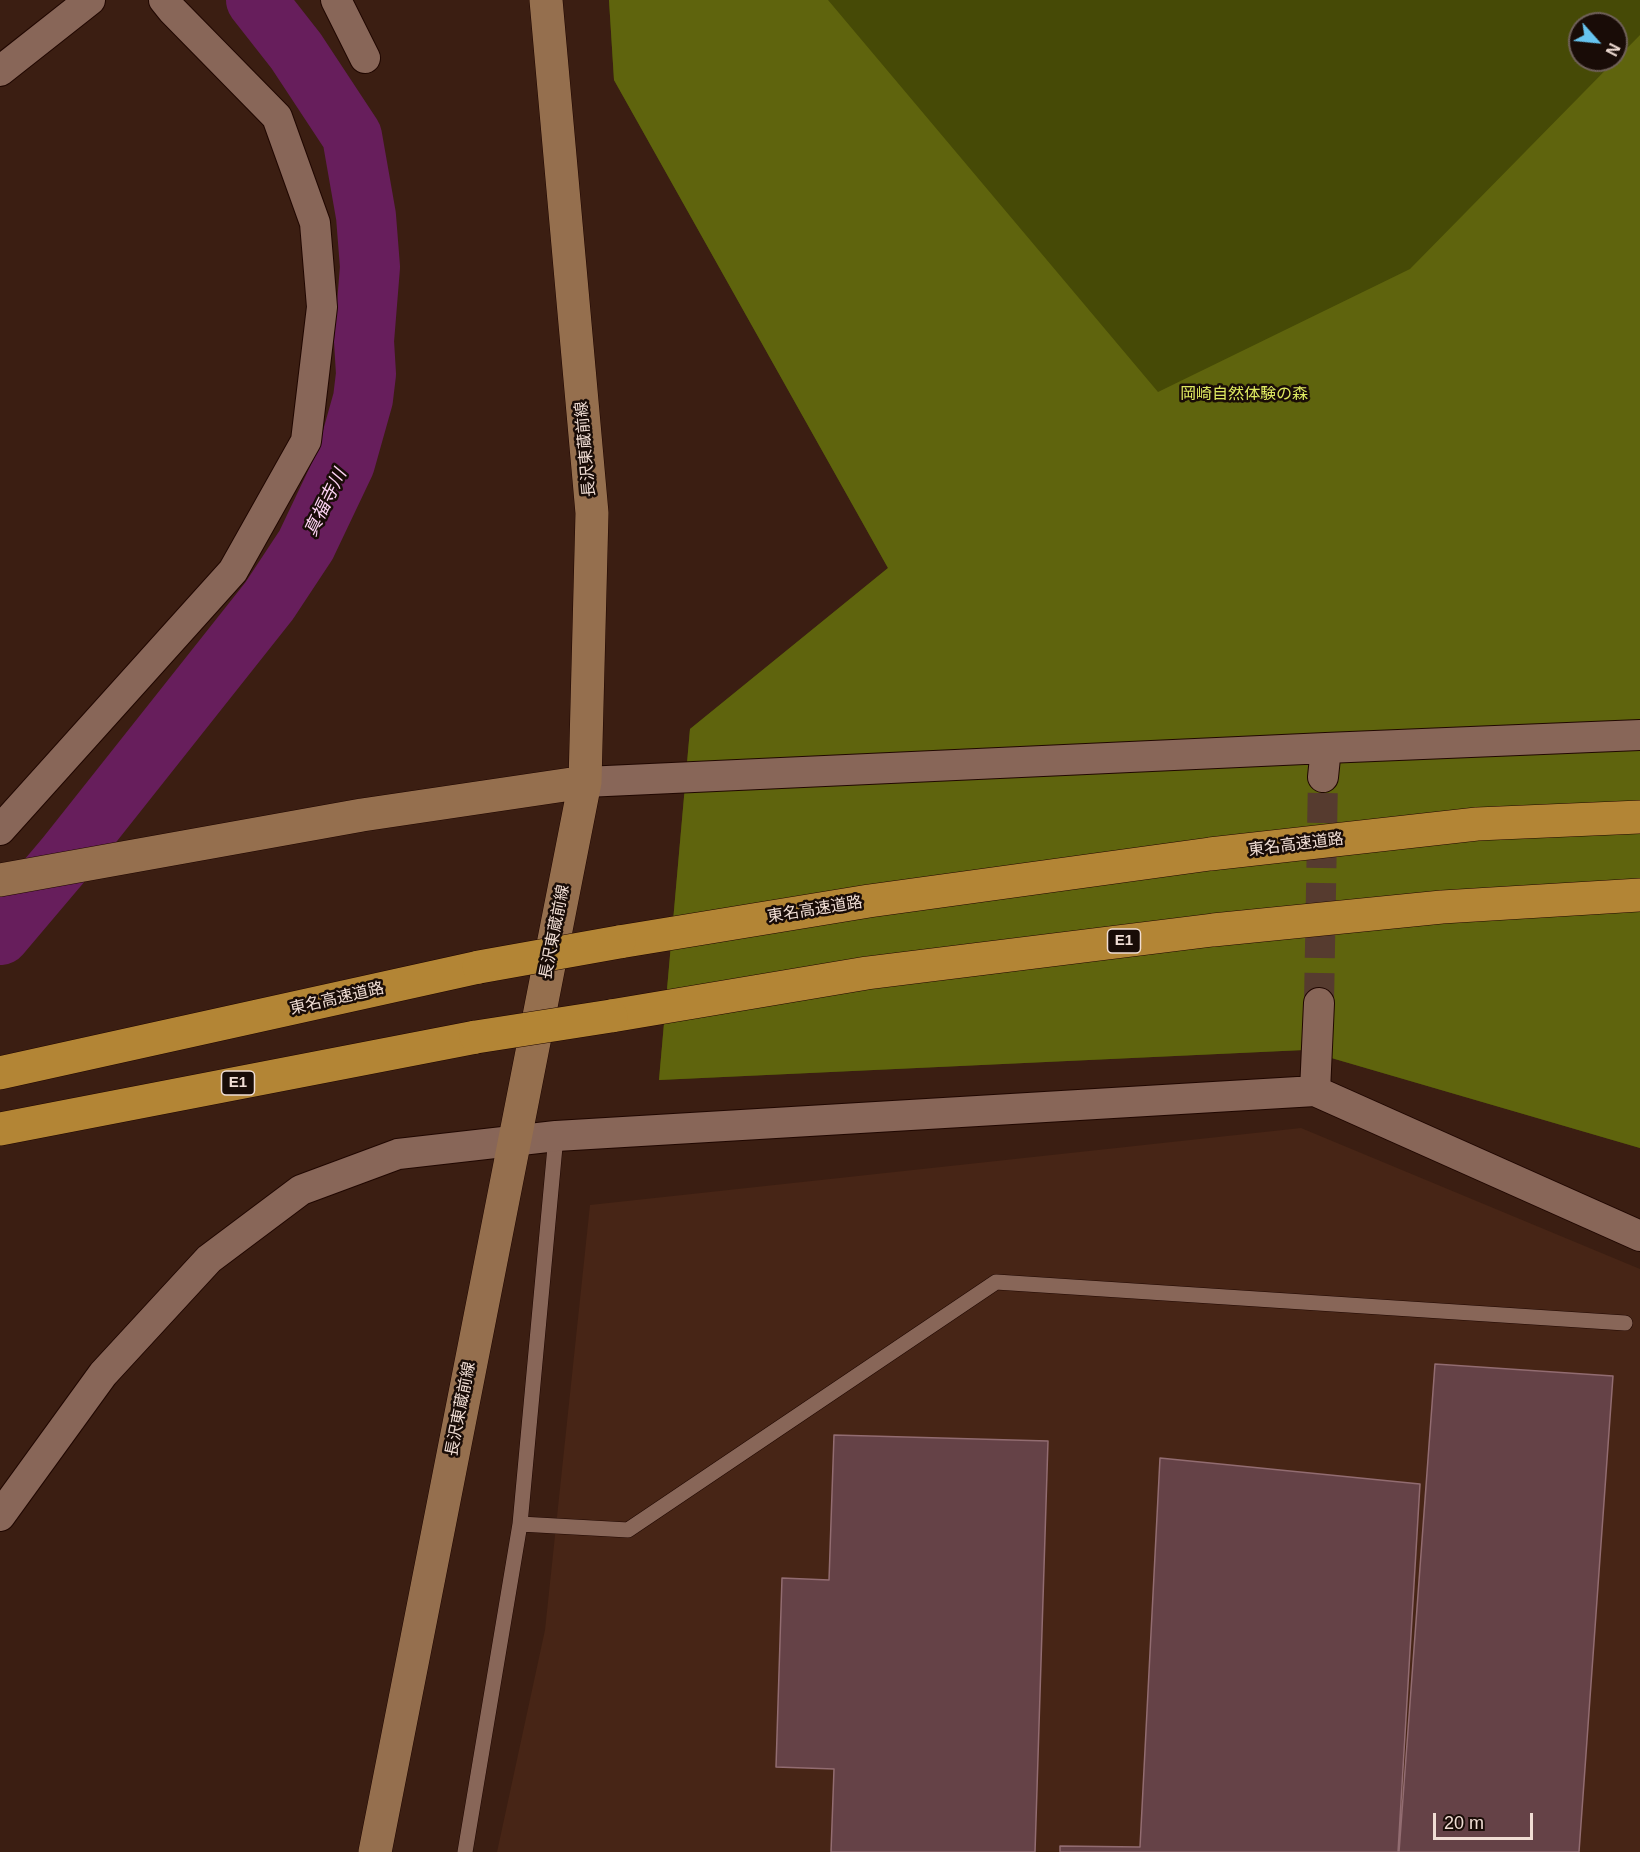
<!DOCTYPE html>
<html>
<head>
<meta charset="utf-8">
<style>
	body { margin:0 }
	#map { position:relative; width:1640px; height:1852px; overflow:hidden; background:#3b1e12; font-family:Helvetica,sans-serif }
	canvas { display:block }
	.north { position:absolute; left:1568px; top:12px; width:60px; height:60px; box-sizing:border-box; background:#190c07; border:2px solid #6f6059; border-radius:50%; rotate:117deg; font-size:16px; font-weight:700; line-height:24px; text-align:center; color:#f0ddd4 }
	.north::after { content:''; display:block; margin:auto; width:21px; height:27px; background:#66c4ef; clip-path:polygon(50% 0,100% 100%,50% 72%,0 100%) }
	.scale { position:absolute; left:1433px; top:1813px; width:100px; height:27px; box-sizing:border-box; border:3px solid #f0ddd4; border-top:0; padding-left:8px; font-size:18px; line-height:21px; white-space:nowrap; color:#f0ddd4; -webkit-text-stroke:4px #190c07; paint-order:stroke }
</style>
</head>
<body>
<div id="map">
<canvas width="1640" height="1852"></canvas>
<div class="north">N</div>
<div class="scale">20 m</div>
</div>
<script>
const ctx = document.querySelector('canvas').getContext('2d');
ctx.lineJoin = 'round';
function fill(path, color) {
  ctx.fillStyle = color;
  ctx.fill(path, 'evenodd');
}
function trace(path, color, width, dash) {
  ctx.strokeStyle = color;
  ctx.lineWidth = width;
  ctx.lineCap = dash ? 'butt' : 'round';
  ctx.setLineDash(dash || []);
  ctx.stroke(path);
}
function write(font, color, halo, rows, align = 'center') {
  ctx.font = font + ' Helvetica,"Noto Sans JP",sans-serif';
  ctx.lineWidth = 5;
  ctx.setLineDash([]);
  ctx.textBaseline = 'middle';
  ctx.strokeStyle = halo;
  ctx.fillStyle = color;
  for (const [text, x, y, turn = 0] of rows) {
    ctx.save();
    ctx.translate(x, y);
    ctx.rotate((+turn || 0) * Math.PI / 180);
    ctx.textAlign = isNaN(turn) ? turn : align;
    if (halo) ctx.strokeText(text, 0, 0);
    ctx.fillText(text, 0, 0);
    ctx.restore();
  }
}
const built = new Path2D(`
	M1301 1128 1640 1269V1852H497L545 1630 590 1205Z`);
const green = new Path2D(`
	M609 0H1640V1148L1304 1050 659 1080 690 729 888 568 614 80ZM1580 24H1616V60H1580Z`);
const forest = new Path2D(`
	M609 0H828L1158 392 1410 269 1640 35V1148L1304 1050 659 1080 690 729 888 568 614 80Z`);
const river = new Path2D(`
	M0 935 66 857 269 601 306 545 345 463 363 399 366 374 364 341 370 267 366 216 352 136 296 51 256 0`);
const building = new Path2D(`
	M1435 1364 1613 1376 1579 1852H1399Z
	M834 1435 1048 1441 1035 1852H831L834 1769 776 1767 782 1578 829 1580Z
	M1160 1458 1420 1484 1398 1852H1060V1846L1140 1847Z`);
const streetTunnel = new Path2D(`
	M1319 1003 1323 777`);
const lane = new Path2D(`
	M520 1524 628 1530 996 1282 1625 1323
	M465 1852 520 1524 556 1136`);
const street = new Path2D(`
	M336 0 365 58
	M0 71 90 0
	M1323 777 1326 748
	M585 782 1326 748 1640 735
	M0 830 233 571 306 441 322 307 315 223 277 117 172 10 164 0
	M1315 1091 1319 1003
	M0 1516 103 1374 209 1259 301 1190 398 1154 556 1136 1315 1091 1640 1236`);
const secondary = new Path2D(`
	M0 880 362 815 585 782
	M375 1852 585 782 592 513 546 0`);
const highway = new Path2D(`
	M619 942 869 901 1210 854 1477 824 1640 817
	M611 1016 867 973 1213 930 1442 907 1640 895
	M0 1073 479 967
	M0 1129 476 1037`);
const highwayBridge = new Path2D(`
	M479 967 619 942
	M476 1037 611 1016`);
const shields = [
	[1124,941,33],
	[238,1083,33]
];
const shieldNames = [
	["E1",1124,941],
	["E1",238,1083]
];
const parkNames = [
	["岡崎自然体験の森",1244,395]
];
const streetNames = [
	["長沢東蔵前線",586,449,-95],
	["東名高速道路",1296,845,-7],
	["東名高速道路",815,910,-9],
	["長沢東蔵前線",555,932,-79],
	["東名高速道路",337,999,-13],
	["長沢東蔵前線",461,1409,-79]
];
const waterNames = [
	["真福寺川",326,503,-64]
];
fill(built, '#472516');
fill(green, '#464a06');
fill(forest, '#5f640d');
trace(river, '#671e5c', 60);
fill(building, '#654247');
trace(building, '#926c71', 1.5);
trace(streetTunnel, '#563b2f', 30, [30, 15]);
trace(lane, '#200700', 16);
trace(street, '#200700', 32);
trace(secondary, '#200700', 34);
trace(highway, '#200700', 34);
trace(lane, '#886658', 15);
trace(street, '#886658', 30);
trace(secondary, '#956f4e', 33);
trace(highway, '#b38535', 33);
trace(highwayBridge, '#200700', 34, []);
trace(highwayBridge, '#b38535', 33);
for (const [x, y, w] of shields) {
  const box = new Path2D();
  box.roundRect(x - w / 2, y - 12, w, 24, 4.5);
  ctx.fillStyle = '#190c07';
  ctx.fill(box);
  trace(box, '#f0ddd4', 1.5);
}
write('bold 15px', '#f0ddd4', null, shieldNames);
write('16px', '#dee860', '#190c07', parkNames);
write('16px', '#f0ddd4', '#190c07', streetNames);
write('italic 18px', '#fed4f5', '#190c07', waterNames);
</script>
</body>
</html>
